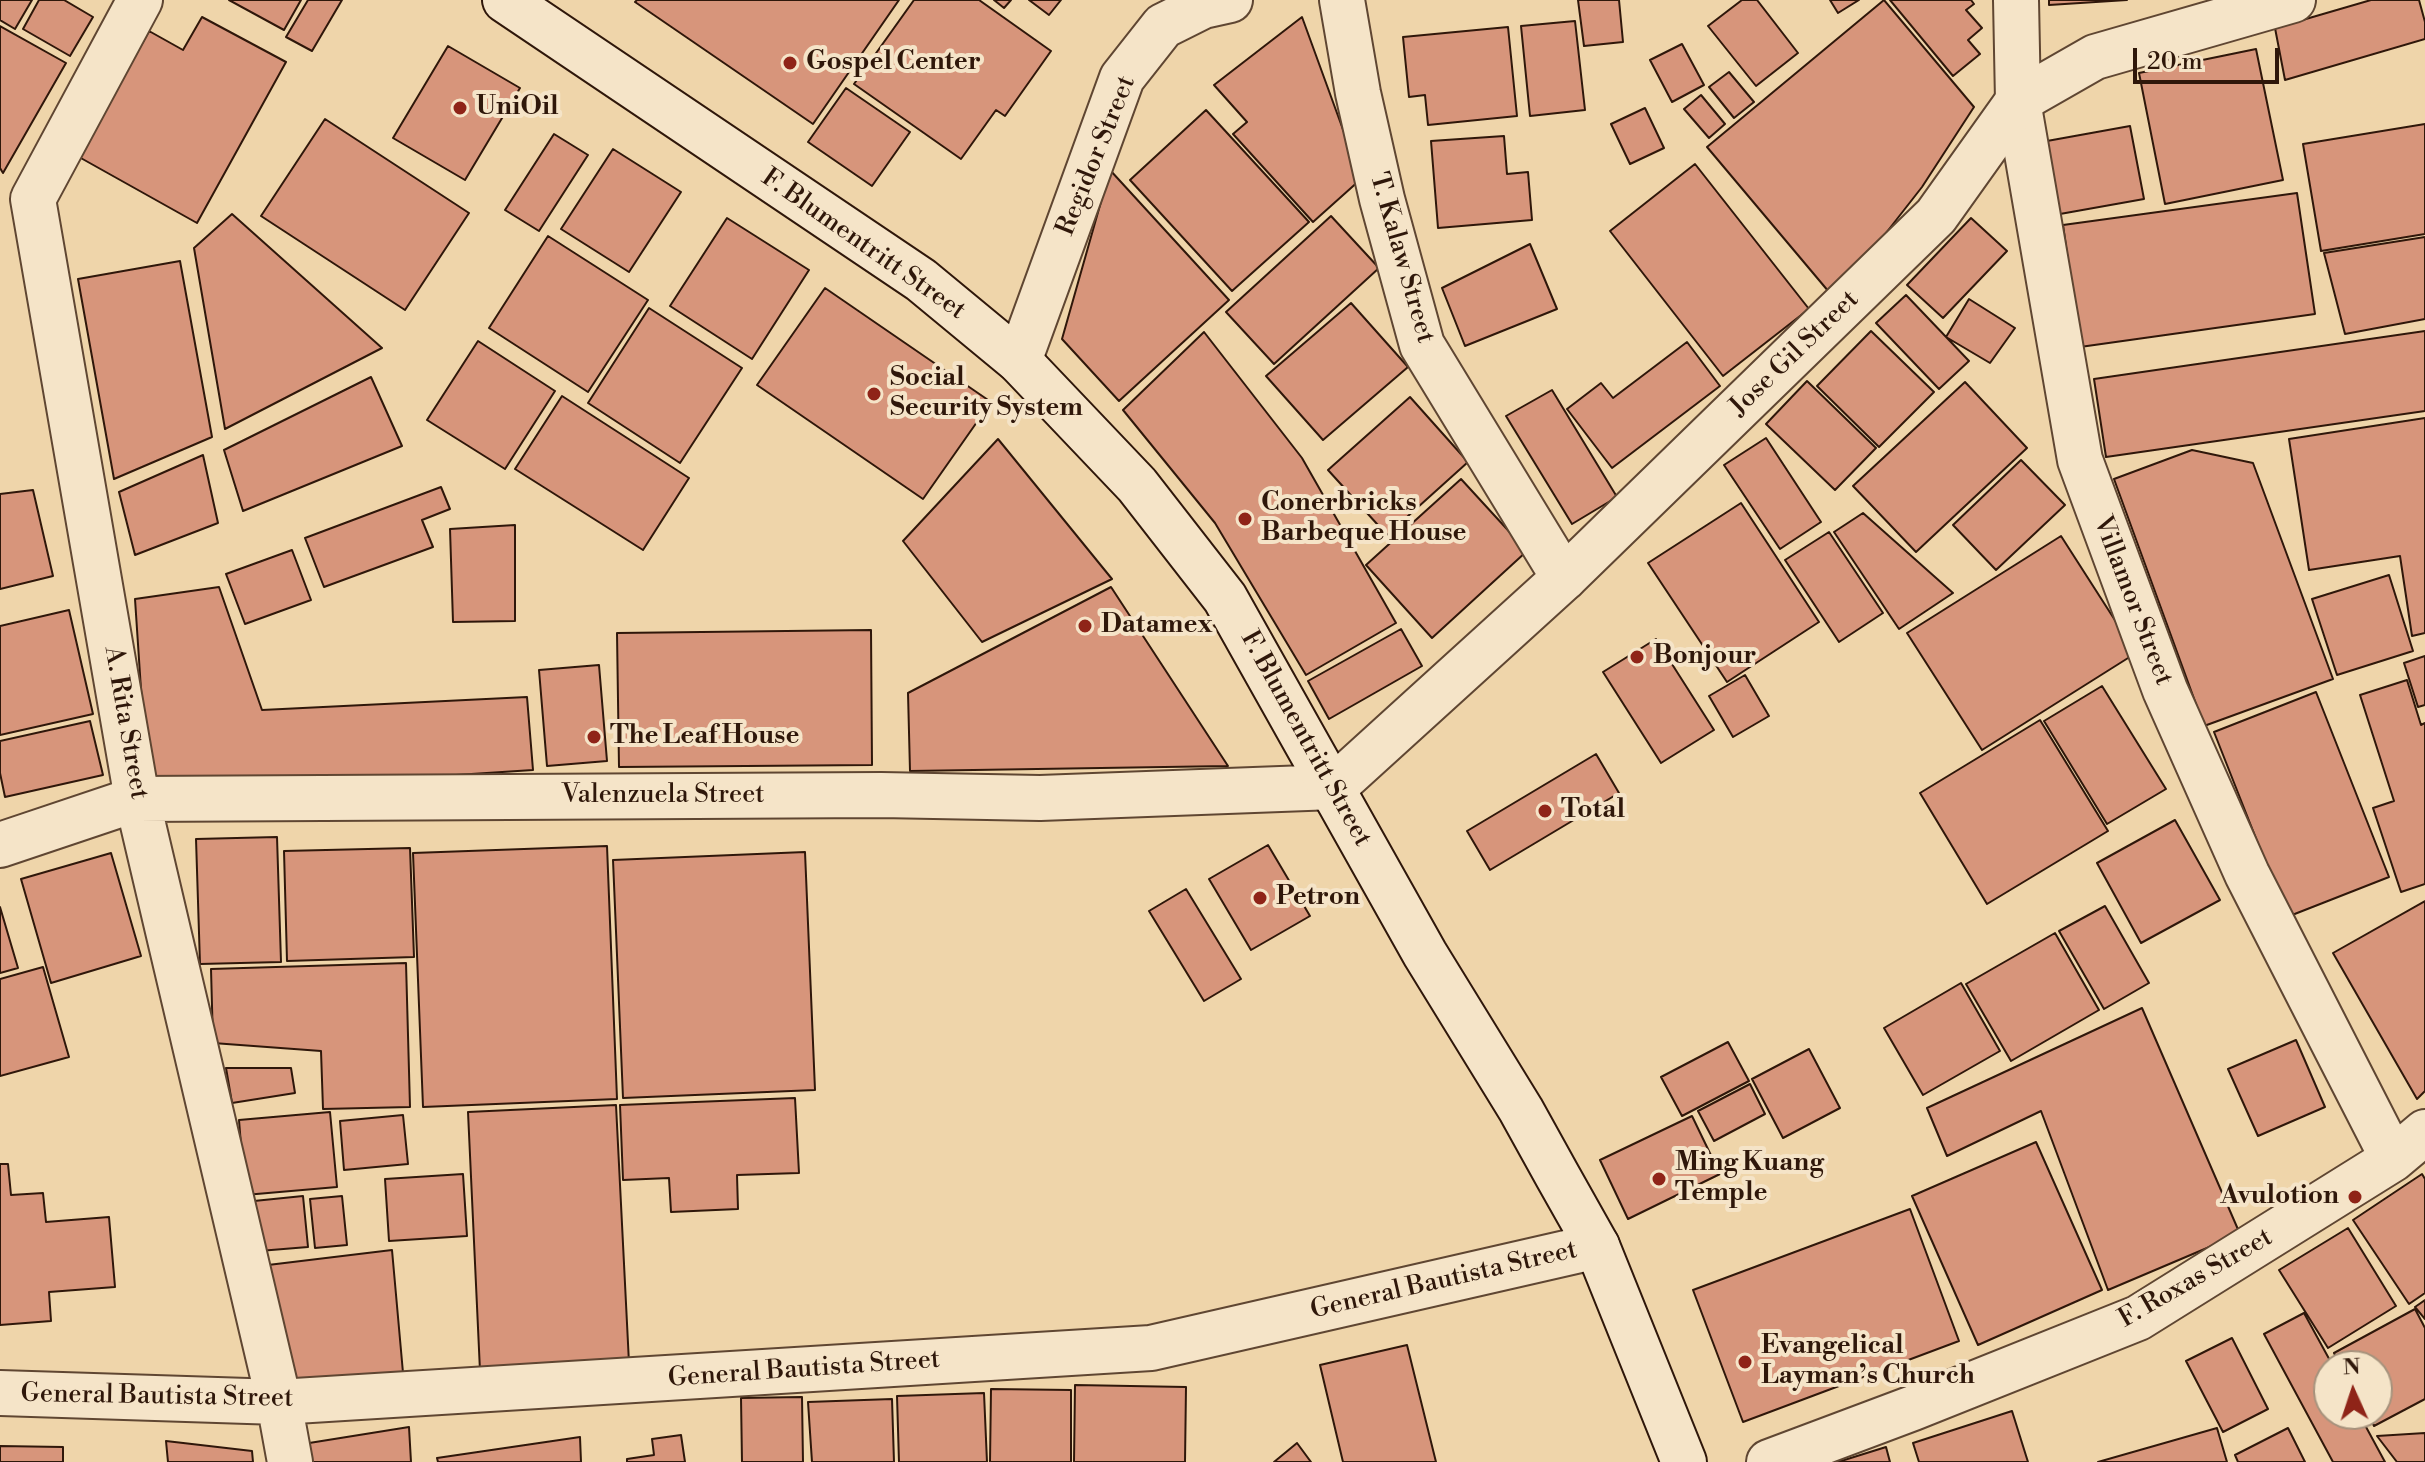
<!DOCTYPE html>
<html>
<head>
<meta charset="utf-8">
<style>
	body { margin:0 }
	#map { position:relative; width:2425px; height:1462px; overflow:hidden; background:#efd5aa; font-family:"Libre Bodoni",serif }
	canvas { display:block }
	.north { position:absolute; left:2313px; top:1350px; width:80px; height:80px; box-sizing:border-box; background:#f5e4c8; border:2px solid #a6927c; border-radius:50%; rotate:357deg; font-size:22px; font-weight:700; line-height:32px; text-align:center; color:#2f170a }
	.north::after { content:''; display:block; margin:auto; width:28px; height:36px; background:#8f2418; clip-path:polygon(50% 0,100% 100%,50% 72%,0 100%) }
	.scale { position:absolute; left:2133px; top:48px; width:146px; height:36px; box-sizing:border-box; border:4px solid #2f170a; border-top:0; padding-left:10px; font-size:24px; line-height:28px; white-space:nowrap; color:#2f170a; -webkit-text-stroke:6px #f5e4c8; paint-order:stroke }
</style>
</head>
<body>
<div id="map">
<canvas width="2425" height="1462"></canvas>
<div class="north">N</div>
<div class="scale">20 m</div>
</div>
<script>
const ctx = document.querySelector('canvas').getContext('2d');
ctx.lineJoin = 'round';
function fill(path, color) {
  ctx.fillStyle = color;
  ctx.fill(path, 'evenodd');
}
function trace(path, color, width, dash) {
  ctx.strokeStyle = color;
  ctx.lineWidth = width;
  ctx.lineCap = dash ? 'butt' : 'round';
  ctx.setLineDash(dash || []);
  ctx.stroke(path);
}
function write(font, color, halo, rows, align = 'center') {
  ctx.font = font + ' "Libre Bodoni",serif';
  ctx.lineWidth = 8;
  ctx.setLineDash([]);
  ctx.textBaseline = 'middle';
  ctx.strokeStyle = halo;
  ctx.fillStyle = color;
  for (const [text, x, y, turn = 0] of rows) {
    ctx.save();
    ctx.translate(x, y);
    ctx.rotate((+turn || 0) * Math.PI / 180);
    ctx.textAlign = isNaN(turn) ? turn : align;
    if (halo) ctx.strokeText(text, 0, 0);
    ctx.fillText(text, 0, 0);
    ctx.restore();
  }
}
const building = new Path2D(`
	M0 0H32L15 29 0 20Z
	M39 0H64L93 17 70 56 23 29Z
	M229 0H301L284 30Z
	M308 0H342L312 51 286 37Z
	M637 0H899L813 124 635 2Z
	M914 0H979L1051 51 1005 116 996 110 961 159 854 84Z
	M994 0H1011L1004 8Z
	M1029 0H1061L1049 15Z
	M1578 0H1619L1623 42 1584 46Z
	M1742 0H1757L1798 53 1756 86 1708 26Z
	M1830 0H1859L1838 13Z
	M1884 0 1974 107 1922 187 1861 265 1829 292 1707 147Z
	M1890 0H1971L1974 4 1966 10 1982 28 1968 40 1980 54 1953 76Z
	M2049 0H2127L2049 5Z
	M2371 0H2419L2425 22V39L2285 80 2275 28Z
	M202 17 286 62 197 223 79 157 149 31 183 50Z
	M1302 17 1361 179 1313 222 1233 134 1247 122 1214 85Z
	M1575 21 1585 110 1530 116 1521 26Z
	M0 26 66 63 3 173 0 168Z
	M1508 27 1517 116 1428 125 1425 95 1409 97 1403 37Z
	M1682 44 1704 85 1672 102 1650 60Z
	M448 46 520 88 465 180 393 138Z
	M2256 49 2283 180 2165 204 2139 73Z
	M1729 72 1754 102 1734 118 1709 87Z
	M846 88 910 132 872 186 808 142Z
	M1701 95 1725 124 1709 138 1684 109Z
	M1645 108 1664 148 1630 164 1611 124Z
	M1206 110 1309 222 1232 291 1130 180Z
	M325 119 469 213 405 310 261 216Z
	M2425 124V234L2321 251 2303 144Z
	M2130 126 2144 199 2060 214 2047 141Z
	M554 134 588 155 539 231 505 210Z
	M1504 136 1507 174 1528 172 1532 220 1438 228 1431 141Z
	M613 149 681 192 629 272 561 229Z
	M1695 164 1809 309 1723 376 1610 231Z
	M1110 170 1229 300 1119 401 1062 339Z
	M2297 193 2315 314 2080 347 2063 225Z
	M232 214 382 348 225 429 194 248Z
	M1331 216 1379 268 1274 364 1226 312Z
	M727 218 809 270 752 359 670 306Z
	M1971 218 2007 251 1943 318 1907 285Z
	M548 236 648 300 588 392 489 328Z
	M2425 237V319L2345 334 2324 253Z
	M1530 244 1557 309 1465 346 1442 288Z
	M180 261 212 437 114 479 78 279Z
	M825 288 991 402 923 499 757 385Z
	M1906 295 1969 361 1939 389 1876 323Z
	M1969 299 2015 328 1990 363 1946 337Z
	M1351 303 1408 367 1323 440 1266 376Z
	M649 308 742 368 680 463 588 403Z
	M1871 331 1934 392 1879 447 1817 386Z
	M2425 331V411L2106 457 2094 379Z
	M1204 332 1302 458 1396 623 1306 675 1215 523 1123 410Z
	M478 341 555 391 505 469 427 420Z
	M1687 342 1720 386 1612 468 1567 409 1601 383 1613 398Z
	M371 377 402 446 243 511 224 450Z
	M1807 381 1876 448 1835 490 1766 424Z
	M1965 382 2027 448 1916 552 1853 486Z
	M1552 390 1617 497 1572 524 1506 416Z
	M562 396 689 478 643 550 515 469Z
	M1410 397 1468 462 1387 535 1328 470Z
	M2425 418V633L2412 636 2400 556 2309 570 2289 439Z
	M1766 438 1821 522 1780 549 1724 465Z
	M998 439 1112 579 982 642 903 541Z
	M2192 450 2253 463 2333 679 2204 726 2114 479Z
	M203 455 218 523 135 555 119 492Z
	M2021 460 2065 505 1996 570 1953 525Z
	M1461 479 1527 551 1432 638 1366 565Z
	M441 487 450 509 422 520 433 547 324 587 305 538Z
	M33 490 53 576 0 589V494Z
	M1741 503 1819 622 1727 682 1648 563Z
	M1863 513 1953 593 1899 629 1834 532Z
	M515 525V621L453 622 450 529Z
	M1829 532 1883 613 1839 642 1785 560Z
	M2061 536 2136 653 1982 750 1907 633Z
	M292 550 311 600 245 624 226 574Z
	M2389 575 2413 651 2337 675 2312 599Z
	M219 587 262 710 527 697 533 770 148 795 135 599Z
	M1111 587 1228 766 910 771 908 693Z
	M69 610 93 714 0 735V626Z
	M1401 629 1422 666 1329 719 1308 681Z
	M871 630 872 765 619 767 617 633Z
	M1656 639 1714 730 1661 763 1603 672Z
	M2425 656V705L2418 707 2404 663Z
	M599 665 607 761 547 766 539 670Z
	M1745 675 1769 716 1733 737 1709 696Z
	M2407 680 2421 725 2425 723V884L2401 892 2373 808 2394 801 2360 695Z
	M2102 686 2166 789 2107 824 2044 721Z
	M2316 692 2389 877 2287 917 2214 732Z
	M2040 720 2108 831 1987 904 1920 793Z
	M90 721 103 775 5 797 0 773V741Z
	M1596 754 1619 793 1490 870 1467 831Z
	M2175 820 2220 900 2141 943 2097 863Z
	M277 837 281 962 200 964 196 839Z
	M1268 845 1310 916 1251 950 1209 879Z
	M607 846 617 1099 423 1107 413 853Z
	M410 848 414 957 287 961 284 851Z
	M805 852 815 1090 623 1098 613 860Z
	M111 853 141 956 51 983 21 879Z
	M1186 889 1241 979 1204 1001 1149 911Z
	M2425 901V1091L2417 1099 2333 953Z
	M2105 906 2149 983 2104 1009 2059 931Z
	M0 907 18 968 0 973Z
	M2055 933 2099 1010 2011 1061 1966 984Z
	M406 963 410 1107 323 1109 321 1051 213 1043 211 969Z
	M43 967 69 1057 0 1076V979Z
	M1961 983 2000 1051 1923 1095 1884 1028Z
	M2142 1008 2240 1234 2108 1290 2041 1111 1947 1156 1927 1108Z
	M2296 1040 2325 1107 2258 1136 2228 1069Z
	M1728 1042 1749 1081 1682 1116 1661 1077Z
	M1809 1049 1840 1108 1783 1138 1752 1079Z
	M226 1068H291L295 1093 232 1103Z
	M1750 1084 1765 1114 1714 1141 1698 1111Z
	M795 1098 799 1173 737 1175 738 1209 671 1212 669 1178 623 1180 620 1105Z
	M616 1105 629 1363 480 1371 468 1112Z
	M330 1112 337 1187 245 1195 239 1120Z
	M403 1115 408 1164 344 1170 340 1121Z
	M1692 1116 1720 1174 1628 1219 1600 1160Z
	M2036 1142 2102 1290 1978 1345 1912 1196Z
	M0 1164H8L11 1195 43 1193 46 1222 109 1217 115 1287 49 1292 51 1321 0 1325Z
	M463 1174 467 1236 389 1241 385 1179Z
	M2422 1174 2425 1179V1293L2409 1304 2353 1220Z
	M303 1196 308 1247 259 1251 254 1201Z
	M342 1196 347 1245 315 1248 310 1199Z
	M1910 1209 1959 1341 1743 1422 1693 1290Z
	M2348 1228 2396 1306 2328 1348 2279 1270Z
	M392 1250 404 1384 294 1388 268 1265Z
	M2425 1300V1319L2415 1307Z
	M2415 1309 2425 1328V1399L2374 1426 2368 1414H2377V1366H2341L2334 1353Z
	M2304 1313 2333 1366H2329V1414H2359L2385 1462H2333L2264 1334Z
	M2232 1338 2268 1409 2223 1432 2186 1361Z
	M1407 1345 1436 1462H1343L1320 1365Z
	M1075 1385 1186 1387 1185 1462H1074Z
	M991 1389 1071 1390V1462H990Z
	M984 1393 987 1462H899L897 1396Z
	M802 1397 803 1462H742L741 1398Z
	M892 1399 894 1462H812L808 1402Z
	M2012 1411 2028 1462H1919L1913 1443Z
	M409 1427 411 1462H307L303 1444Z
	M2217 1428 2227 1462H2098Z
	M2288 1428 2305 1462H2238L2235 1455Z
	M2425 1433V1462H2397L2377 1436Z
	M681 1435 685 1462H627V1459L654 1455 652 1439Z
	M580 1437 581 1462H438L437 1458Z
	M166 1441 252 1451 253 1462H168Z
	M1297 1443 1311 1462H1274Z
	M0 1446 63 1447V1462H0Z
	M1886 1447 1890 1462H1838Z`);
const minor = new Path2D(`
	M140 0 33 199 137 799 279 1402 290 1462
	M1342 0 1358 93 1382 199 1422 345 1564 578
	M2016 0 2018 101 2080 460 2165 690 2247 874 2393 1159
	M1019 361 1122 78 1163 26 1203 6 1230 0
	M0 845 137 799 881 795 1040 798 1334 787
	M0 1393 279 1402 1151 1348 1597 1246
	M1769 1462 1913 1408 2138 1318 2393 1159 2425 1132`);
const tertiary = new Path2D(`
	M1334 787 1564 578 1936 216 2018 101 2095 57 2293 0`);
const secondary = new Path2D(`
	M505 0 921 280 1019 361 1137 485 1225 598 1425 954 1521 1110 1557 1175 1597 1246 1684 1462`);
const markers = [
	[790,63,8,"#8f2418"],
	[460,108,8,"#8f2418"],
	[874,394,8,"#8f2418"],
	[1245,519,8,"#8f2418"],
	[1085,626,8,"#8f2418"],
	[1637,657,8,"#8f2418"],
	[594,737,8,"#8f2418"],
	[1545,811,8,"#8f2418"],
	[1260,898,8,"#8f2418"],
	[1659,1179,8,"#8f2418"],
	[2355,1197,8,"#8f2418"],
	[1745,1362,8,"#8f2418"]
];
const poiNames = [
	["Gospel Center",806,63],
	["UniOil",476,108],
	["Social",890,379],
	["Security System",890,409],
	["Conerbricks",1261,504],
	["Barbeque House",1261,534],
	["Datamex",1101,626],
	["Bonjour",1653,657],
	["The Leaf House",610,737],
	["Total",1561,811],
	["Petron",1276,898],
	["Ming Kuang",1675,1164],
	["Temple",1675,1194],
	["Avulotion",2339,1197,"right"],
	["Evangelical",1761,1347],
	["Layman’s Church",1761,1377]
];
const streetNames = [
	["Regidor Street",1097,156,-68],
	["F. Blumentritt Street",863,245,35],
	["T. Kalaw Street",1401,258,74],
	["Jose Gil Street",1795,354,-44],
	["Villamor Street",2132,601,69],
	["A. Rita Street",125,723,80],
	["F. Blumentritt Street",1305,739,61],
	["Valenzuela Street",663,796],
	["F. Roxas Street",2196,1279,-30],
	["General Bautista Street",1444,1281,-13],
	["General Bautista Street",804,1370,-4],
	["General Bautista Street",157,1397,1]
];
fill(building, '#d7957b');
trace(building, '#2f170a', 2);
trace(minor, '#5f4632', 48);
trace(tertiary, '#5f4632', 48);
trace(secondary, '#2f170a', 48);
trace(minor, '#f5e4c8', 44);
trace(tertiary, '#f5e4c8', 44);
trace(secondary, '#f5e4c8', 44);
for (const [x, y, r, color] of markers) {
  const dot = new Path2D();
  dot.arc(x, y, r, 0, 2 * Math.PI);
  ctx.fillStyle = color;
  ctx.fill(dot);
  trace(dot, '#f5e4c8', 3);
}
write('bold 26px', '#2f170a', '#f5e4c8', poiNames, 'left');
write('26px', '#2f170a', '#f5e4c8', streetNames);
</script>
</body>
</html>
